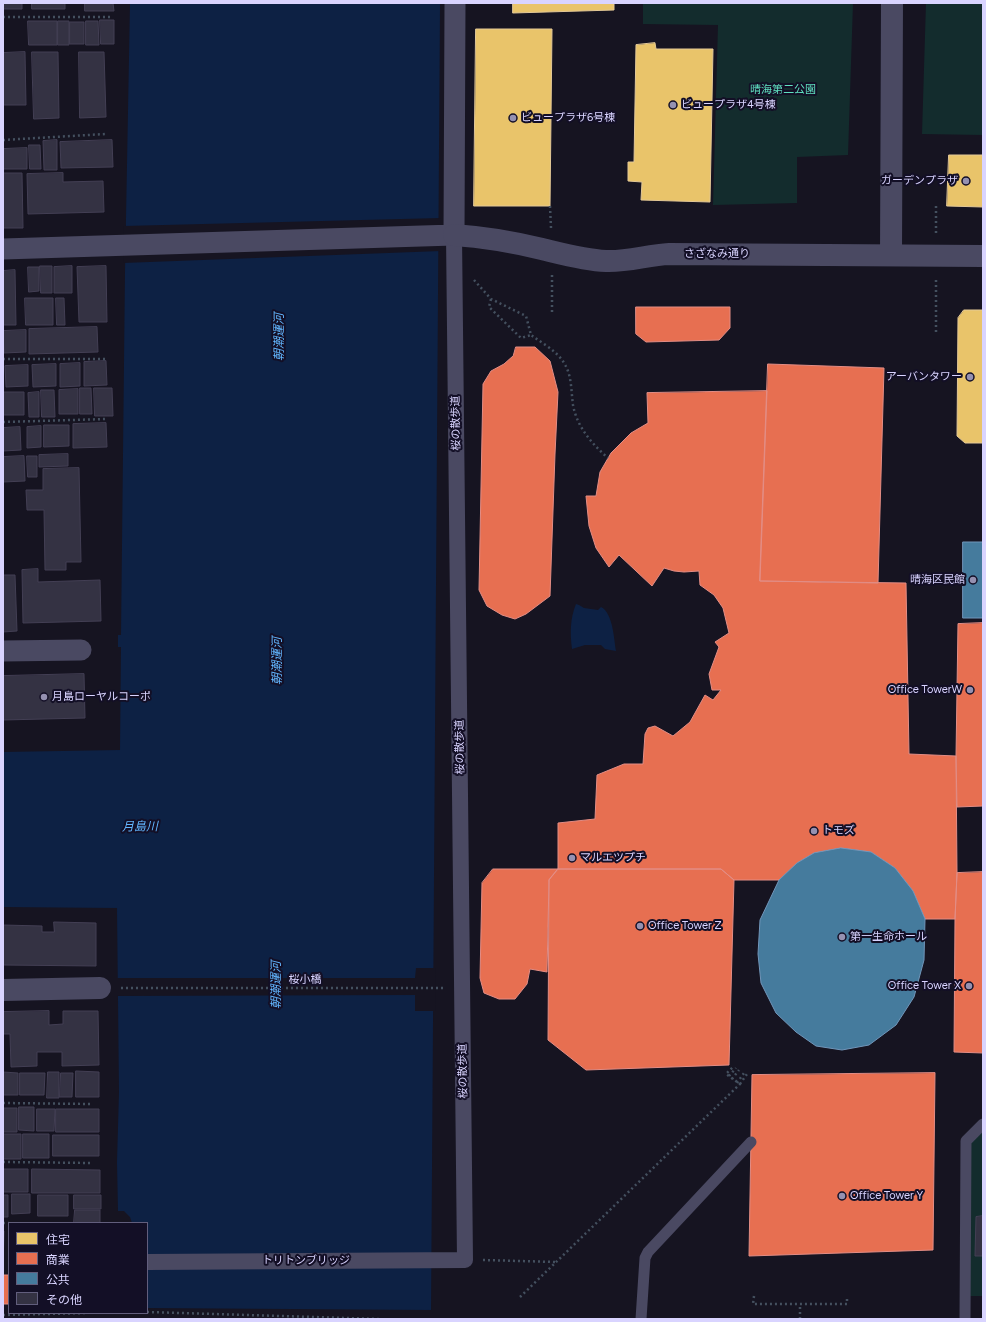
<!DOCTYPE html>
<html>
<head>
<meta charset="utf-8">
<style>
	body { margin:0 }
	#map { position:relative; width:986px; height:1322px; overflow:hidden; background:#161421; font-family:Figtree,"Noto Sans JP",sans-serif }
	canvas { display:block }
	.frame { position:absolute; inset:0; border:4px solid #d9d4ff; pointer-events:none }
	.legend { position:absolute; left:8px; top:1222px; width:140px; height:92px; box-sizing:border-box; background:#130f26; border:1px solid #625e7d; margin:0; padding:5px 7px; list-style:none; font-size:12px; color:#d9d4ff }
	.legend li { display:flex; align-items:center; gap:8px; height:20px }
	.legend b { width:20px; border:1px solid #625e7d }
</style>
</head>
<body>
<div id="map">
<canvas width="986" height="1322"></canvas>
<div class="frame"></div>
<ul class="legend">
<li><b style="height:11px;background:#e9c46a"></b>住宅</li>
<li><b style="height:11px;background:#e76f51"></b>商業</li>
<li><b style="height:11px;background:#457b9d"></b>公共</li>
<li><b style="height:11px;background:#343243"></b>その他</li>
</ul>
</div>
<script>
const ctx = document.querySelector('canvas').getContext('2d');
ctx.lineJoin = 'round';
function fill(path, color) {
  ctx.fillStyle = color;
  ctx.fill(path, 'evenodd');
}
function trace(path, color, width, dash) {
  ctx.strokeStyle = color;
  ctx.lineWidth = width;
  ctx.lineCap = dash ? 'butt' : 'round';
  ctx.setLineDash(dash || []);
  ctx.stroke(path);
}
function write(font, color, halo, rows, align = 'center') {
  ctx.font = font + ' Figtree,"Noto Sans JP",sans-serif';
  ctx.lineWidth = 4;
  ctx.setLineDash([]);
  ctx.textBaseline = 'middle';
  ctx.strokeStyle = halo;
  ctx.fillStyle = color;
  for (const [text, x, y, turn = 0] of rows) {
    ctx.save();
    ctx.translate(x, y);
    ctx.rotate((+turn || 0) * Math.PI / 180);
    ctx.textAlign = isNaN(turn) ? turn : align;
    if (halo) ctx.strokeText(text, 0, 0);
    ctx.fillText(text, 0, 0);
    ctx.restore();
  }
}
const green = new Path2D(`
	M643 3H853L848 155 797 157V203L713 205 718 25 643 24Z
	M926 3H983V135L922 134Z
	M983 1123V1296H964L966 1141Z`);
const water = new Path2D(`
	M130 3H440L431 1312H418V1319L147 1313V1223H132L130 1217 124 1211H118L117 1162 119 1092 117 908 3 907V752L120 750 121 647H118V635H121L125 272Z
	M576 604 579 605 584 608 598 610 601 607C613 613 614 639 616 651L605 649 601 645H585L572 649C570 633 570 619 576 604Z`);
const pier = new Path2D(`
	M441 218V251L123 263 124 226Z
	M416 968H436L435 1011H415V995L116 996V978H415Z
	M147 1308 433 1310V1312L432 1314H420V1319H133V1313H147Z`);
const homes = new Path2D(`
	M513 3H614V10L513 13Z
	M476 29H552L550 206H474Z
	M655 43 656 49H713L710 202 641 200 642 182 628 181V162H634L636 45Z
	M949 155H983V207L947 206Z
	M964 310H983V443H965L957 436 958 318Z`);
const shops = new Path2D(`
	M636 307H730V328L719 340 646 342 636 334Z
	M516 347H535L550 361 558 392 555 454 550 596 526 614 515 619 502 615 487 606 479 590 483 384 491 371 504 364 513 356Z
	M768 364 884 368 878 583 760 581Z
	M767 391 760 581 906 583 909 754 956 756 957 873 955 919H925L913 891 895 868 871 852 841 848 814 853 797 863 779 880H734L721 869H558V823L595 819 597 775 624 764H643L645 734 648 728 655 726 673 736 690 722 705 695 713 700 721 690H712L709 674 719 647 715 642 729 633 723 608 714 595 700 585 699 571 684 572 674 571 664 568 652 586 619 555 609 567 596 548 589 526 586 496H596L600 472 611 453 631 433 648 423 647 393Z
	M983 623V806L957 807 956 756 958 624Z
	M493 869H558L549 880 547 972 530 969 527 984 515 999H499L484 993 480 978 482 883Z
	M558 869H721L734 880 729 1065 586 1070 548 1040 549 880Z
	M983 872V1053L954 1052 955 919 957 873Z
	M935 1073 933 1250 749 1256 752 1075Z
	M3 1275H9V1304H3Z`);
const public = new Path2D(`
	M963 542H983V618H963Z
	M841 848 871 852 895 868 913 891 925 919 924 960 914 997 896 1025 869 1045 842 1050 816 1046 796 1032 776 1013 761 983 758 954 760 920 779 880 797 863 814 853Z`);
const building = new Path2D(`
	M3 3H22V9H3Z
	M32 3H65V9H32Z
	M85 3H113L114 11H85Z
	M100 20H114V44H101Z
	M28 21H57V45H29Z
	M58 21H69V45H58Z
	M86 21H98L99 45H86Z
	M70 22H84V44H70Z
	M25 52 26 105H3V53Z
	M32 52H58L59 118 34 119Z
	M79 52H104L106 117 80 118Z
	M57 140V170H44L43 141Z
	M112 140 113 167 61 168 60 142Z
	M29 145H40L41 169H30Z
	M27 148V169H3V149Z
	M3 173H22L23 228H3Z
	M63 173V182L103 181 104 212 28 214 27 174Z
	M40 266H52V293H41Z
	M72 266V293H54V267Z
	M106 266 107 322H79L77 267Z
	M28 267H39V291L29 292Z
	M15 270 16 325H3V271Z
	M25 298H53V325H26Z
	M56 298H64L65 325H57Z
	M97 327 98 352 29 354V329Z
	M26 330V352L4 353 3 331Z
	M106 361 107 385 84 386V362Z
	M80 363V386L60 387V364Z
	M56 364V386L33 387 32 365Z
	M28 365V386L6 387 5 366Z
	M80 388H91L92 414H80Z
	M94 388H112L113 416H95Z
	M78 389V414H59V390Z
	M41 390H54L55 417H42Z
	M3 392H24V415H3Z
	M39 392V417H29L28 393Z
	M106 423 107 447 73 448V424Z
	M44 425H69V446L44 447Z
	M41 426V447L27 448V427Z
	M20 427 21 450 3 451V428Z
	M68 454V466L39 467V455Z
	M24 456 25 481 3 482V457Z
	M27 456H37V477H28Z
	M79 468 81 562H66V570H45L44 510H27L26 490H43V469Z
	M38 569V582L100 580 101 621 23 623 22 570Z
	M3 575H15L17 631 3 632Z
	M84 674 85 718 3 720V676Z
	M54 922 96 923V966L3 965V925L42 926V932H54Z
	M49 1011V1025L63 1024V1011H98L99 1065 62 1066V1052H37V1066L11 1067 10 1034H3V1012Z
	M76 1071 99 1072V1097H76Z
	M3 1072 18 1073V1095H3Z
	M48 1072H59V1098H47Z
	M20 1073H45L44 1095H20Z
	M61 1073H73L72 1097H60Z
	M19 1107H34V1131L19 1130Z
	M3 1108H17V1132H3Z
	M37 1109H55L54 1131H37Z
	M56 1109H99V1132H56Z
	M3 1134H21V1159H3Z
	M23 1134H49V1158H23Z
	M53 1135H99V1156H53Z
	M3 1169H28V1192H3Z
	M32 1169 100 1170V1193H32Z
	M12 1194H30V1213L12 1214Z
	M3 1195H8V1217H3Z
	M38 1195H68V1216H38Z
	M74 1195H101V1209H74Z
	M75 1210H100V1223H74Z
	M983 1216V1256H975L976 1217Z
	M3 1231H4L3 1268Z`);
const path = new Path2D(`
	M3 17H110
	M3 140 105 134
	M550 206 551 228
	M936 233V206
	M552 275V312
	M474 280 491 299 526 316 531 335C542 343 557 351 564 363 572 375 571 391 573 405 577 427 592 444 608 458
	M491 299 489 307 521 338 531 335
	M936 332V278
	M3 359H105
	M3 422 106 419
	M121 988H444
	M729 1076 736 1068
	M732 1079 739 1070
	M737 1083 744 1073
	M740 1084 747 1074
	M3 1103 91 1104
	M3 1162 91 1163
	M3 1223H9
	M483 1260 556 1262
	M754 1296 753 1304H847V1296
	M520 1297 740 1084 726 1074 733 1067
	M147 1312 380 1319
	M3 1315 87 1313
	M800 1319V1304`);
const service = new Path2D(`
	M641 1319 645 1258 648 1252 751 1142
	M965 1319 966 1141 983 1124`);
const pedestrian = new Path2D(`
	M147 1262 465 1260 454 235`);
const minor = new Path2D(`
	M3 249 454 235 455 3
	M3 651 81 650`);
const tertiary = new Path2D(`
	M454 235C485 237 513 242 542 249 563 254 584 260 606 261 627 262 648 255 669 254L983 256
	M891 255 892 3
	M3 990 100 988`);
const markers = [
	[673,105,4,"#9591b1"],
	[513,118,4,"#9591b1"],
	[966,181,4,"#9591b1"],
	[970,377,4,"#9591b1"],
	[973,580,4,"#9591b1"],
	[970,690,4,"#9591b1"],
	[44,697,4,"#9591b1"],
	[814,831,4,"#9591b1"],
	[572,858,4,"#9591b1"],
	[640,926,4,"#9591b1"],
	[842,937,4,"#9591b1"],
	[969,986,4,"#9591b1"],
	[842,1196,4,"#9591b1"]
];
const parkNames = [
	["晴海第二公園",783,90]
];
const poiNames = [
	["ビュープラザ4号棟",681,105],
	["ビュープラザ6号棟",521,118],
	["ガーデンプラザ",958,181,"right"],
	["アーバンタワー",962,377,"right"],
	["晴海区民館",965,580,"right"],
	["Office TowerW",962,690,"right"],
	["月島ローヤルコーポ",52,697],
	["トモズ",822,831],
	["マルエツプチ",580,858],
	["Office Tower Z",648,926],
	["第一生命ホール",850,937],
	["Office Tower X",961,986,"right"],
	["Office Tower Y",850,1196]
];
const streetNames = [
	["さざなみ通り",717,254],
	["桜の散歩道",456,423,-91],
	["桜の散歩道",460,747,-91],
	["桜小橋",305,980],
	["桜の散歩道",463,1071,-91],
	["トリトンブリッジ",306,1261]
];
const waterNames = [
	["朝潮運河",279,337,-90],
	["朝潮運河",277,661,-90],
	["月島川",140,827,-1],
	["朝潮運河",276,985,-90]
];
fill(green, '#132c2d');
fill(water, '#0d2144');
fill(pier, '#161421');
fill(homes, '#e9c46a');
trace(homes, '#e4c997', 1);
fill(shops, '#e76f51');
trace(shops, '#e38d85', 1);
fill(public, '#457b9d');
trace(public, '#7196ba', 1);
fill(building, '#343243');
trace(building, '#433f54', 1);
trace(path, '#44505f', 2.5, [2, 3]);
trace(service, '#4a4962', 11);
trace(pedestrian, '#4a4962', 16);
trace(minor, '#4a4962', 21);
trace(tertiary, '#4a4962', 22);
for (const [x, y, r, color] of markers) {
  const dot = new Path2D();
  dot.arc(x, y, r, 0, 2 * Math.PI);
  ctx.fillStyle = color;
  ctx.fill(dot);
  trace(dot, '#130f26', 1.5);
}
write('11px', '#5fe0c0', '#130f26', parkNames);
write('11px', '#d9d4ff', '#130f26', poiNames, 'left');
write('11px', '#d9d4ff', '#130f26', streetNames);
write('italic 12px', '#62b6ff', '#130f26', waterNames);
</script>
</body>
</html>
